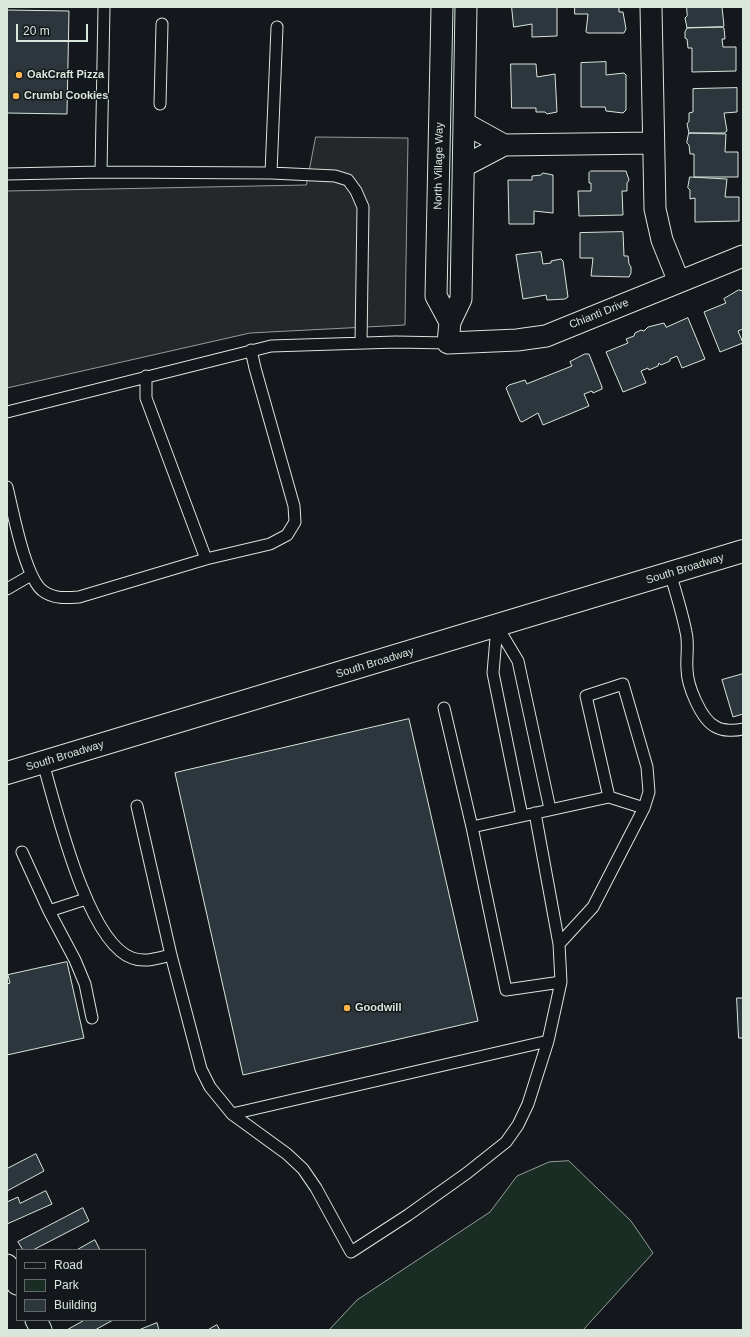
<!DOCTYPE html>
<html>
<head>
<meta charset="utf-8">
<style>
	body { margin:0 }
	#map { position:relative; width:750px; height:1337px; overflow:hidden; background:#14181c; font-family:Helvetica,sans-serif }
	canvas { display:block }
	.frame { position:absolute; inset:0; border:8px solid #d8e6dc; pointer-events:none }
	.legend { position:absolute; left:16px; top:1249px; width:130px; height:72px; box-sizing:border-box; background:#14181c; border:1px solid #626a69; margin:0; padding:5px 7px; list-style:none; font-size:12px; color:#d8e6dc }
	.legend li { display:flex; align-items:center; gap:8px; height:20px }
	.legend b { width:20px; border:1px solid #626a69 }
	.scale { position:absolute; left:16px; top:24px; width:72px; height:18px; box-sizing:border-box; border:2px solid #d8e6dc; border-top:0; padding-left:5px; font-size:12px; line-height:14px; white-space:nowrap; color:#d8e6dc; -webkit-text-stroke:3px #14181c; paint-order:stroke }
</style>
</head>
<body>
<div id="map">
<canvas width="750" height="1337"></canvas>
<div class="frame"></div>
<ul class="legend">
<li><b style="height:5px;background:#14181c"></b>Road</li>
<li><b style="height:11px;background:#1a2d24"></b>Park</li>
<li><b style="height:11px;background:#2c363c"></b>Building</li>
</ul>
<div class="scale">20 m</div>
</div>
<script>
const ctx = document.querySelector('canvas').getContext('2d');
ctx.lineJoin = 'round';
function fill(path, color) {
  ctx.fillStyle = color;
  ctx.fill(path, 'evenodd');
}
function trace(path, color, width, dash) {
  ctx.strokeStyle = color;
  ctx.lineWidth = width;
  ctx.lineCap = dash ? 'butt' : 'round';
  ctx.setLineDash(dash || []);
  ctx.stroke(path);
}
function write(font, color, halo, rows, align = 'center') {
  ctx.font = font + ' Helvetica,sans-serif';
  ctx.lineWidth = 3;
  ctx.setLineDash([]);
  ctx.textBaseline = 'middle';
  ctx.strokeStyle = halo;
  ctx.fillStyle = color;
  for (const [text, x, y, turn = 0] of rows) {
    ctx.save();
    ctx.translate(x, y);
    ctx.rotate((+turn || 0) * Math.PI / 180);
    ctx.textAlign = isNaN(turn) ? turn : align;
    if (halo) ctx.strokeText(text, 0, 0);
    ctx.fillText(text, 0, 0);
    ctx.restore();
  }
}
const green = new Path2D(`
	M569 1161 631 1221 653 1253 583 1330H329L357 1300 490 1212 517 1176 549 1162Z`);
const parking = new Path2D(`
	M316 137 408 138 405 325 250 333 7 388V191L306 185Z`);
const building = new Path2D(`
	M512 7H557V36L532 37V24L514 27Z
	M575 7H619V12H623L626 29 624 33H588L586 32 588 14H575Z
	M687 7H734H722L724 26 722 27 687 28 685 18 687 16Z
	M7 10 69 11 67 114 7 113Z
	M722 27 724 28 725 39H722L723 47H736V71L692 72V48H688L687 39 685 38V32L687 28Z
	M606 62V75L624 73 626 75V110L623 113 606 111 605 107H581V63Z
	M511 64H536L537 77 555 74 557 112 547 114 545 112H536V108H512Z
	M737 88V112L724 113 727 131 724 133H689L687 124 689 121V113L693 112V89Z
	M689 133 726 134 725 152H738V177H694V154H690L689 145 687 143Z
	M591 171H626L629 180 627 183V191H622L623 215 579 216 578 191H591V183H589V173Z
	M543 173 553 175V213L534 211V224H509L508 180H532V176L541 175Z
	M690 177 727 179 725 197H739V221L695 222V198L690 199V190L688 188Z
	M623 232 624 256H628L629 264 631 267V273L629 277 591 276 593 258H580V233Z
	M541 252 543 264 551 263V261L561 259 563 261 568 297 565 299 547 300 546 295 523 299 516 255Z
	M739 290 743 291V329L738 331 743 343 720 352 704 312 726 303 724 299Z
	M688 318 705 359 682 368 677 356 670 359V361L661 365 659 363 658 366 649 370 648 368 641 371 646 383 623 392 606 352 628 343 626 339 634 336 635 333 641 330 644 331 648 327 664 323 666 327Z
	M585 354H589L602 387V389L593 393 592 391 584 394 589 406 543 425 538 413 522 422 520 421 506 388 509 385 525 380 527 384 529 383 572 366 570 362Z
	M743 674V714L733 717 722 680Z
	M409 719 478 1021 243 1075 175 773Z
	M67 962 84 1038 7 1055V984L10 983 8 975Z
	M737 998H743V1038H739Z
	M36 1154 44 1171 7 1191V1169Z
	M46 1191 52 1204 7 1224V1202L18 1197 20 1203Z
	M83 1208 89 1221 33 1250H23L18 1242Z
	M95 1240 100 1250H77Z
	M85 1320H113L95 1330H67Z
	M157 1323 159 1330H139Z
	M217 1325 220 1330H208Z`);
const service = new Path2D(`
	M160 104 162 24
	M101 172 104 7
	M271 173 277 27
	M7 174 101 172 271 173 335 176 348 180 356 191 363 207 361 343
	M146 376V398L206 559
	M7 412 271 346 396 342 448 343
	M7 487C13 511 25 578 43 591 54 599 66 598 79 597L206 559 270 544 287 535 295 522 294 506 255 368 251 350
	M670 573C676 593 682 612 686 632 689 644 686 657 687 669 687 685 701 720 716 727 723 731 735 731 743 729
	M7 589 31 575
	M497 626 493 673 522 816
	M497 626 518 661 550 809
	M444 708 472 827 609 797 644 808
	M43 763C56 807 87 942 132 958 145 963 158 958 171 955L201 1069 210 1087 232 1114 287 1154 303 1169 316 1188 351 1252 408 1215 467 1173 506 1142 518 1125 528 1104 548 1041 561 982 559 944 535 813
	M137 806 171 955
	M472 827 506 990 561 982
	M22 852 49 911 75 960 85 984 92 1018
	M49 911 86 899
	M559 944 593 907 644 808 649 792 647 767 623 684 586 696 609 797
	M232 1114 548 1041`);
const minor = new Path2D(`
	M442 7 436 296 450 322
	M466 7 461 299 450 322 448 343 517 340 546 336 743 256
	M651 7 655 209 662 240 679 282
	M464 123 504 145
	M464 166 504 145 653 143
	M7 1265 17 1284
	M36 1320 41 1330`);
const primary = new Path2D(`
	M7 773 743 551`);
const markers = [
	[19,75,4,"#ffb74d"],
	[16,96,4,"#ffb74d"],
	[347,1008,4,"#ffb74d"]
];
const poiNames = [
	["OakCraft Pizza",27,75],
	["Crumbl Cookies",24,96],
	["Goodwill",355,1008]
];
const streetNames = [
	["North Village Way",439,166,-89],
	["Chianti Drive",599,314,-22],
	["South Broadway",685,569,-17],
	["South Broadway",375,663,-17],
	["South Broadway",65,756,-17]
];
fill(green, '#1a2d24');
trace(green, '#939e99', 1);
fill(parking, '#24282b');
trace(parking, '#939e99', 1);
fill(building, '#2c363c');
trace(building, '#d8e6dc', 1);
trace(service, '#d8e6dc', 13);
trace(minor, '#d8e6dc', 23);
trace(primary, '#d8e6dc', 24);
trace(service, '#14181c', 11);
trace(minor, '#14181c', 21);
trace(primary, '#14181c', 22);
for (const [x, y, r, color] of markers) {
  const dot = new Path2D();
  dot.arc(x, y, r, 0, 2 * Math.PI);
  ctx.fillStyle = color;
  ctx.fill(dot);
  trace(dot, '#14181c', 1.5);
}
write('bold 11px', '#d8e6dc', '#14181c', poiNames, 'left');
write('11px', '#d8e6dc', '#14181c', streetNames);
</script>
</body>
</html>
